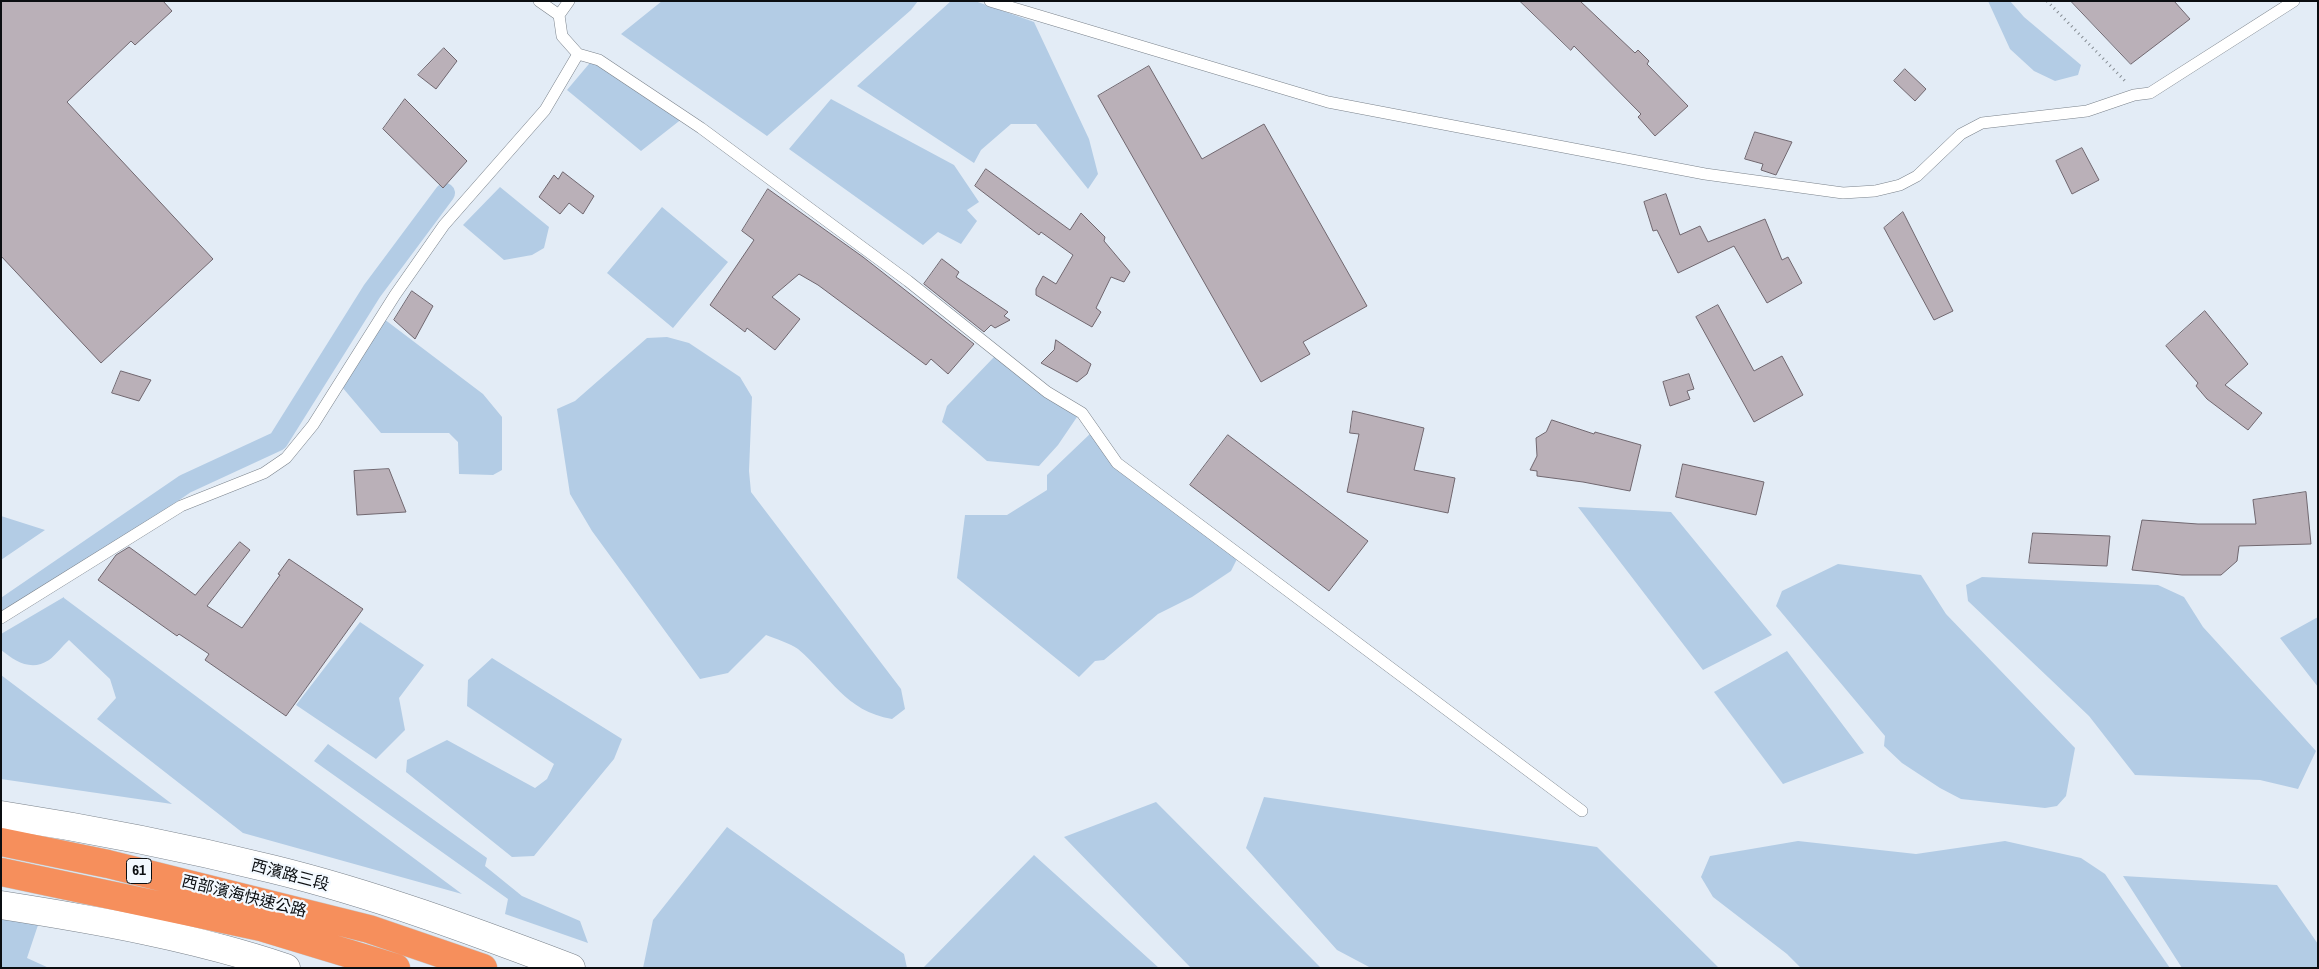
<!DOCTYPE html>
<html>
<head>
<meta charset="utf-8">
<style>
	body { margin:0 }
	#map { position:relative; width:2319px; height:969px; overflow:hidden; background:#e3ecf6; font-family:"Archivo Narrow",sans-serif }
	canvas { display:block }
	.frame { position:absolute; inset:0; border:2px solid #0b0e11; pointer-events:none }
</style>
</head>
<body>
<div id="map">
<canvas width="2319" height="969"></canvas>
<div class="frame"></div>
</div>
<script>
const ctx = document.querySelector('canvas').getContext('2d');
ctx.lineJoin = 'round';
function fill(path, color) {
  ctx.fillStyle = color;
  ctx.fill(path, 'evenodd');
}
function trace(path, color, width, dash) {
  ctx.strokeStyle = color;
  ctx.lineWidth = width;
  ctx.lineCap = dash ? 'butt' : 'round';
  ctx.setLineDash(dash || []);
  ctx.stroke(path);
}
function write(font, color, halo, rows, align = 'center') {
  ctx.font = font + ' "Archivo Narrow","Noto Sans TC",sans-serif';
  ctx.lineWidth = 4.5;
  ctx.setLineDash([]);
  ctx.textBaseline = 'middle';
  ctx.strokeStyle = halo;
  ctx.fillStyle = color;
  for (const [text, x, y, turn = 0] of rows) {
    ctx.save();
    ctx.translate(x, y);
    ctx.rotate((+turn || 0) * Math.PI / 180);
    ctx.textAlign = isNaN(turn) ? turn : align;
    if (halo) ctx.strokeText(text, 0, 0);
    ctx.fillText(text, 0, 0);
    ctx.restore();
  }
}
const water = new Path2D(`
	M662 1H918L911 10 767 136 621 34Z
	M951 1H975L1034 22 1089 139 1098 174 1088 189 1036 124H1011L981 150 974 163 857 86Z
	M1988 1H2010L2024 17 2081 65 2078 75 2055 81 2034 71 2010 49Z
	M594 58 683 118 641 151 567 90Z
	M831 99 954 165 979 202 967 210 977 221 961 244 938 232 923 245 789 149Z
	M500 187 549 227 544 248 532 255 504 260 463 225Z
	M662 207 728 262 673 328 607 273Z
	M384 319 483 394 502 417V470L493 475 459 474 458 442 449 433H381L342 387Z
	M667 337 689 343 740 377 752 397 749 471 751 492 901 689 905 709 892 719C845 711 831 677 798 649 789 643 776 639 766 635L728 673 700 679 592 531 570 494 557 409 575 401 647 338Z
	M995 356 1077 417 1058 445 1039 466 987 461 942 422 947 406Z
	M1092 432 1108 452 1241 551 1231 571 1192 597 1158 614 1104 660 1095 661 1079 677 957 578 965 515H1007L1047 490V475Z
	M1578 507 1671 512 1772 635 1703 670Z
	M1 516 45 530 1 560Z
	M1838 564 1921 575 1946 614 2075 748 2066 796 2057 806 2045 808 1961 799 1940 788 1902 763 1884 746 1885 736 1776 606 1782 591Z
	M1982 577 2158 585 2184 597 2203 627 2316 751 2298 789 2260 780 2135 775 2089 716 1968 601 1966 585Z
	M64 597V598L462 894 243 833 97 719 116 698 110 679 69 640C62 646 56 655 49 660 31 672 15 661 1 650V634Z
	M2318 617V687L2280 638Z
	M360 622 424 665 399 698 405 730 376 759 296 705Z
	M1787 651 1864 753 1783 784 1714 692Z
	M492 658 622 739 614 759 534 856 512 857 406 772 407 760 447 740 535 788 547 779 554 764 467 706 468 680Z
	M1 675 172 804 1 779Z
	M328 744 487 858 485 866 522 896 580 921 588 943 505 914 508 899 314 761Z
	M1264 797 1597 847 1719 968H1371L1337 950 1246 848Z
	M1156 802 1321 968H1191L1064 837Z
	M727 827 904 954 907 968H643L653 920Z
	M1798 841 1916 854 2005 841 2081 858 2105 874 2170 968H1801L1787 954 1713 897 1701 877 1710 856Z
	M1034 855 1159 968H923Z
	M2123 876 2277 885 2318 944V968H2182Z
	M1 906 43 910 27 958 49 968H1Z`);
const canal = new Path2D(`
	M1 610 185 484 278 441 372 291 445 193`);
const building = new Path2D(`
	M1 1H163L172 11 135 45 131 41 67 102 213 259 101 363 1 256Z
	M1520 1H1580L1635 53 1638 50 1649 61 1647 64 1688 106 1655 136 1638 117 1641 114 1574 46 1571 50Z
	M2071 1H2174L2190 19 2131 64Z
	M444 48 457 61 436 89 418 75Z
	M1149 66 1202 159 1264 124 1367 306 1303 342 1310 354 1261 382 1098 96Z
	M1905 69 1926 89 1915 101 1894 81Z
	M405 99 467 161 443 188 383 129Z
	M1755 132 1792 142 1776 175 1761 170 1763 164 1745 159Z
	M2082 148 2099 180 2072 194 2056 161Z
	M986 169 1070 230 1081 213 1105 237 1104 241 1130 272 1124 282 1111 277 1096 308 1101 312 1092 327 1036 295V289L1043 276 1056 284 1073 255 1041 232 1039 235 975 186Z
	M563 172 594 196 583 214 569 203 560 214 539 197 554 175 558 179Z
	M768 189 863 257 974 344 948 374 931 359 926 365 818 285 799 274 772 297 800 319 775 350 747 328 745 332 710 305 754 240 742 231Z
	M1666 194 1680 235 1700 226 1708 242 1765 219 1782 260 1788 257 1802 283 1767 303 1734 246 1678 273 1657 230 1653 231 1644 202Z
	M1903 212 1953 311 1934 320 1884 228Z
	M942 259 959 272 956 277 1008 312 1004 316 1010 320 995 328 991 325 984 332 924 284Z
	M412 291 433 306 415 339 394 320Z
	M1718 305 1754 371 1782 356 1803 395 1754 422 1696 317Z
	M2205 311 2248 364 2225 385 2262 413 2248 430 2207 399 2196 386 2198 383 2166 346Z
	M1056 340 1091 364 1087 374 1077 382 1041 363 1054 350Z
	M121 371 151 380 139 401 112 393Z
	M1689 374 1694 389 1687 391 1690 399 1670 406 1663 382Z
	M1353 411 1424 428 1414 470 1455 478 1448 513 1347 492 1359 434 1350 433Z
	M1552 420 1594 434 1595 432 1641 445 1630 491 1583 482 1537 476V471L1530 470 1537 456 1536 438 1546 432Z
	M1228 435 1368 541 1329 591 1190 485Z
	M1683 464 1764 482 1756 515 1676 497Z
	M389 469 406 512 357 515 354 471Z
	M2306 492 2311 544 2239 546 2237 561 2221 575H2182L2132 570 2142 520 2198 524H2256L2253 500Z
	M2033 533 2110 536 2107 566 2029 563Z
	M240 542 250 550 207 606 242 628 280 575 278 574 289 559 363 609 286 716 205 660 209 654 179 634 177 636 98 580 116 555 129 547 195 595Z`);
const path = new Path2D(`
	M2047 1 2127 83`);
const service = new Path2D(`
	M539 1 559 15
	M569 1 559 15 562 36 578 54 599 60 701 128 908 281 1047 392 1082 413 1117 463 1582 811
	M990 1 1328 102 1705 174 1843 193 1875 191 1900 185 1917 176 1961 134 1982 123 2087 111 2134 95 2150 93 2294 1
	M1 618 181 506 264 473 286 458 313 425 395 295 444 225 545 110 578 54`);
const tertiary = new Path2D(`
	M1 815C92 829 183 847 272 869 374 894 473 931 571 968
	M1 905C97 920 194 937 286 968`);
const trunk = new Path2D(`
	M1 842 108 864 369 929 483 968
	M1 872 261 927 396 968`);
const shields = [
	[139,871,25]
];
const shieldNames = [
	["61",139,871]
];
const streetNames = [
	["西濱路三段",290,876,15],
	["西部濱海快速公路",244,897,14]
];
fill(water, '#b3cce5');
trace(canal, '#b3cce5', 20);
fill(building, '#bab0b8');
trace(building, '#70676f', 1);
trace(service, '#7a828b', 12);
trace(tertiary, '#7a828b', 29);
trace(trunk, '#c9cacb', 29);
trace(path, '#868d94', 3, [1, 4]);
trace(service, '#fff', 11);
trace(tertiary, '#fff', 28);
trace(trunk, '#f68f5c', 28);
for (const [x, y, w] of shields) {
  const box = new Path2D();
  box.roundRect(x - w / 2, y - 12.5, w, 25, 4);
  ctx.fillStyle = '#f3f9ff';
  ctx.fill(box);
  trace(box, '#0b0e11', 1);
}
write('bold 15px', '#0b0e11', null, shieldNames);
write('16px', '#0b0e11', '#f3f9ff', streetNames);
</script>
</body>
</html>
